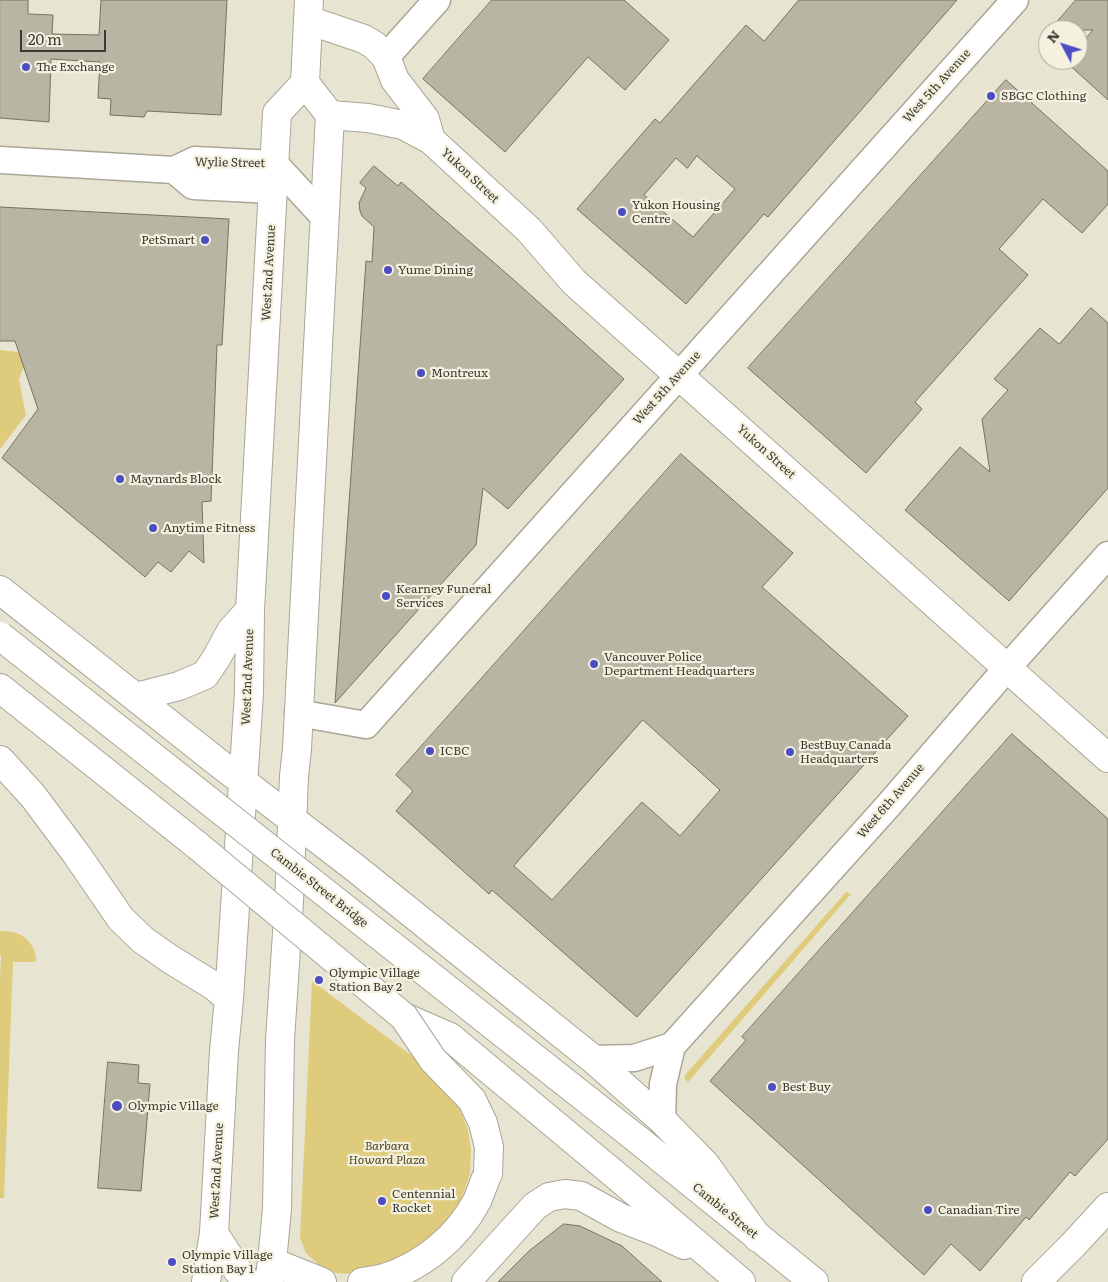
<!DOCTYPE html>
<html>
<head>
<meta charset="utf-8">
<style>
	body { margin:0 }
	#map { position:relative; width:1108px; height:1282px; overflow:hidden; background:#e8e4d2; font-family:Literata,serif }
	canvas { display:block }
	.north { position:absolute; left:1038px; top:20px; width:50px; height:50px; box-sizing:border-box; background:#f5f1df; border:1px solid #aba89a; border-radius:50%; rotate:310deg; font-size:14px; font-weight:700; line-height:20px; text-align:center; color:#3c3b33 }
	.north::after { content:''; display:block; margin:auto; width:18px; height:22px; background:#4c4dc3; clip-path:polygon(50% 0,100% 100%,50% 72%,0 100%) }
	.scale { position:absolute; left:20px; top:30px; width:86px; height:22px; box-sizing:border-box; border:2px solid #3c3b33; border-top:0; padding-left:6px; font-size:15px; line-height:18px; white-space:nowrap; color:#3c3b33; -webkit-text-stroke:4px #f5f1df; paint-order:stroke }
</style>
</head>
<body>
<div id="map">
<canvas width="1108" height="1282"></canvas>
<div class="north">N</div>
<div class="scale">20 m</div>
</div>
<script>
const ctx = document.querySelector('canvas').getContext('2d');
ctx.lineJoin = 'round';
function fill(path, color) {
  ctx.fillStyle = color;
  ctx.fill(path, 'evenodd');
}
function trace(path, color, width, dash) {
  ctx.strokeStyle = color;
  ctx.lineWidth = width;
  ctx.lineCap = dash ? 'butt' : 'round';
  ctx.setLineDash(dash || []);
  ctx.stroke(path);
}
function write(font, color, halo, rows, align = 'center') {
  ctx.font = font + ' Literata,serif';
  ctx.lineWidth = 4.5;
  ctx.setLineDash([]);
  ctx.textBaseline = 'middle';
  ctx.strokeStyle = halo;
  ctx.fillStyle = color;
  for (const [text, x, y, turn = 0] of rows) {
    ctx.save();
    ctx.translate(x, y);
    ctx.rotate((+turn || 0) * Math.PI / 180);
    ctx.textAlign = isNaN(turn) ? turn : align;
    if (halo) ctx.strokeText(text, 0, 0);
    ctx.fillText(text, 0, 0);
    ctx.restore();
  }
}
const green = new Path2D(`
	M0 350 28 353 19 380 26 415 0 449Z
	M846 892 851 894 688 1082 684 1078 686 1074Z
	M0 931C4 931 8 931 12 932 26 934 37 948 36 961L34 962H13L4 1198H0V978L1 956 0 955Z
	M312 981 419 1061 449 1091 460 1109 468 1130 471 1150 470 1174 462 1197 455 1212 432 1236 400 1257 363 1271 346 1274 337 1273 330 1272 323 1269 306 1253 300 1238Z`);
const building = new Path2D(`
	M0 0H28V14L53 15 52 34 99 35 101 0H227L221 115 147 111 144 117 110 115 111 99 98 98 100 62 51 59 49 122 0 118Z
	M492 0H624L669 40 625 90 588 57 505 152 423 79Z
	M799 0H957L768 217 764 214 686 304 577 209 655 119 660 123 746 25 764 41ZM697 156 735 189 693 237 644 195 676 158 687 168Z
	M1076 0H1108V100L1065 61 1066 60H1078V47L1093 30H1050Z
	M1006 80 1108 171V204L1082 233 1043 199 999 249 1028 275 915 402 922 409 866 473 748 368Z
	M374 166 398 186 401 182 515 281 624 379 508 509 483 488 476 545 335 703 366 261 372 262 374 227 362 216 360 211 359 203 366 188 360 183Z
	M0 207 229 219 222 345H217L211 501 202 502 204 563 189 551 171 572 158 562 145 577 2 458 38 409 15 341H0Z
	M1091 308 1108 323V488L1009 601 905 510 960 447 990 472 982 419 1008 390 994 379 1040 328 1059 344Z
	M681 454 793 553 762 587 908 716 637 1017 492 890 489 894 396 811 413 791 396 775ZM643 720 720 790 680 836 642 802 552 900 514 866Z
	M1012 734 1108 819V1139L1075 1176 1070 1172 1029 1220 1026 1217 980 1271 951 1244 924 1275 710 1081 746 1040 742 1037Z
	M108 1062 139 1065 138 1083 150 1084 141 1191 98 1188Z
	M564 1224 580 1226 622 1246 662 1282H498L529 1251Z`);
const street = new Path2D(`
	M386 57 437 0
	M0 160 174 170 195 160 275 164 325 218
	M174 170 193 186 273 190
	M298 713 366 725 1015 0
	M593 1059 634 1058 672 1046
	M662 1120 663 1084 672 1046 887 807 1007 668 1108 555`);
const secondary = new Path2D(`
	M308 20 364 39 374 45 386 57 395 80 425 119 431 140
	M330 115 368 118 403 125 431 140 529 230 574 282 1108 758
	M0 590 216 761 354 867 593 1059 662 1120 705 1164 758 1238
	M0 688 198 846
	M136 697 179 686 205 675 217 657 231 631 250 610
	M0 760 33 796 77 855 121 919 143 940 170 959 214 986 229 999
	M404 1017 450 1037 625 1183 741 1282
	M637 1139 814 1282
	M214 1233 238 1271 247 1282
	M272 1262 322 1282
	M206 1282 214 1233 224 1051 229 999 249 693 250 610 277 113 305 83
	M269 1282 272 1262 277 1209 280 1040 289 902 294 776 297 749 330 115 305 83 309 0
	M362 1282C369 1281 377 1280 384 1278 423 1266 458 1237 477 1201 481 1192 484 1182 488 1173
	M466 1282 535 1206 549 1197 565 1194 581 1196 621 1218 657 1232 684 1245
	M1036 1282 1073 1245 1108 1207`);
const secondaryBridge = new Path2D(`
	M0 636 637 1139
	M198 846 404 1017 433 1060 472 1100 483 1123 489 1147 488 1173`);
const markers = [
	[26,67,5,"#4c4dc3"],
	[991,96,5,"#4c4dc3"],
	[622,212,5,"#4c4dc3"],
	[205,240,5,"#4c4dc3"],
	[388,270,5,"#4c4dc3"],
	[421,373,5,"#4c4dc3"],
	[120,479,5,"#4c4dc3"],
	[153,528,5,"#4c4dc3"],
	[386,596,5,"#4c4dc3"],
	[594,664,5,"#4c4dc3"],
	[430,751,5,"#4c4dc3"],
	[790,752,5,"#4c4dc3"],
	[319,980,5,"#4c4dc3"],
	[772,1087,5,"#4c4dc3"],
	[117,1106,6,"#4c4dc3"],
	[382,1201,5,"#4c4dc3"],
	[928,1210,5,"#4c4dc3"],
	[172,1262,5,"#4c4dc3"]
];
const poiNames = [
	["The Exchange",36,67],
	["SBGC Clothing",1001,96],
	["Yukon Housing",632,205],
	["Centre",632,219],
	["PetSmart",195,240,"right"],
	["Yume Dining",398,270],
	["Montreux",431,373],
	["Maynards Block",130,479],
	["Anytime Fitness",163,528],
	["Kearney Funeral",396,589],
	["Services",396,603],
	["Vancouver Police",604,657],
	["Department Headquarters",604,671],
	["BestBuy Canada",800,745],
	["Headquarters",800,759],
	["ICBC",440,751],
	["Olympic Village",329,973],
	["Station Bay 2",329,987],
	["Best Buy",782,1087],
	["Olympic Village",128,1106],
	["Centennial",392,1194],
	["Rocket",392,1208],
	["Canadian Tire",938,1210],
	["Olympic Village",182,1255],
	["Station Bay 1",182,1269]
];
const streetNames = [
	["West 5th Avenue",937,86,-48],
	["Wylie Street",230,163,1],
	["Yukon Street",470,176,43],
	["West 2nd Avenue",269,273,-87],
	["West 5th Avenue",667,388,-48],
	["Yukon Street",766,452,42],
	["West 2nd Avenue",248,677,-88],
	["West 6th Avenue",891,801,-49],
	["Cambie Street Bridge",319,888,38],
	["West 2nd Avenue",217,1171,-87],
	["Cambie Street",725,1211,39]
];
const parkNames = [
	["Barbara",387,1146],
	["Howard Plaza",387,1160]
];
fill(green, '#decc7c');
fill(building, '#b9b5a4');
trace(building, '#757262', 1);
trace(street, '#aaa696', 29);
trace(secondary, '#aaa696', 30);
trace(street, '#fff', 26);
trace(secondary, '#fff', 28);
trace(secondaryBridge, '#aaa696', 30, []);
trace(secondaryBridge, '#fff', 28);
for (const [x, y, r, color] of markers) {
  const dot = new Path2D();
  dot.arc(x, y, r, 0, 2 * Math.PI);
  ctx.fillStyle = color;
  ctx.fill(dot);
  trace(dot, '#f5f1df', 2);
}
write('12px', '#3c3b33', '#f5f1df', poiNames, 'left');
write('12px', '#3c3b33', '#f5f1df', streetNames);
write('italic 12px', '#4f461f', '#f5f1df', parkNames);
</script>
</body>
</html>
